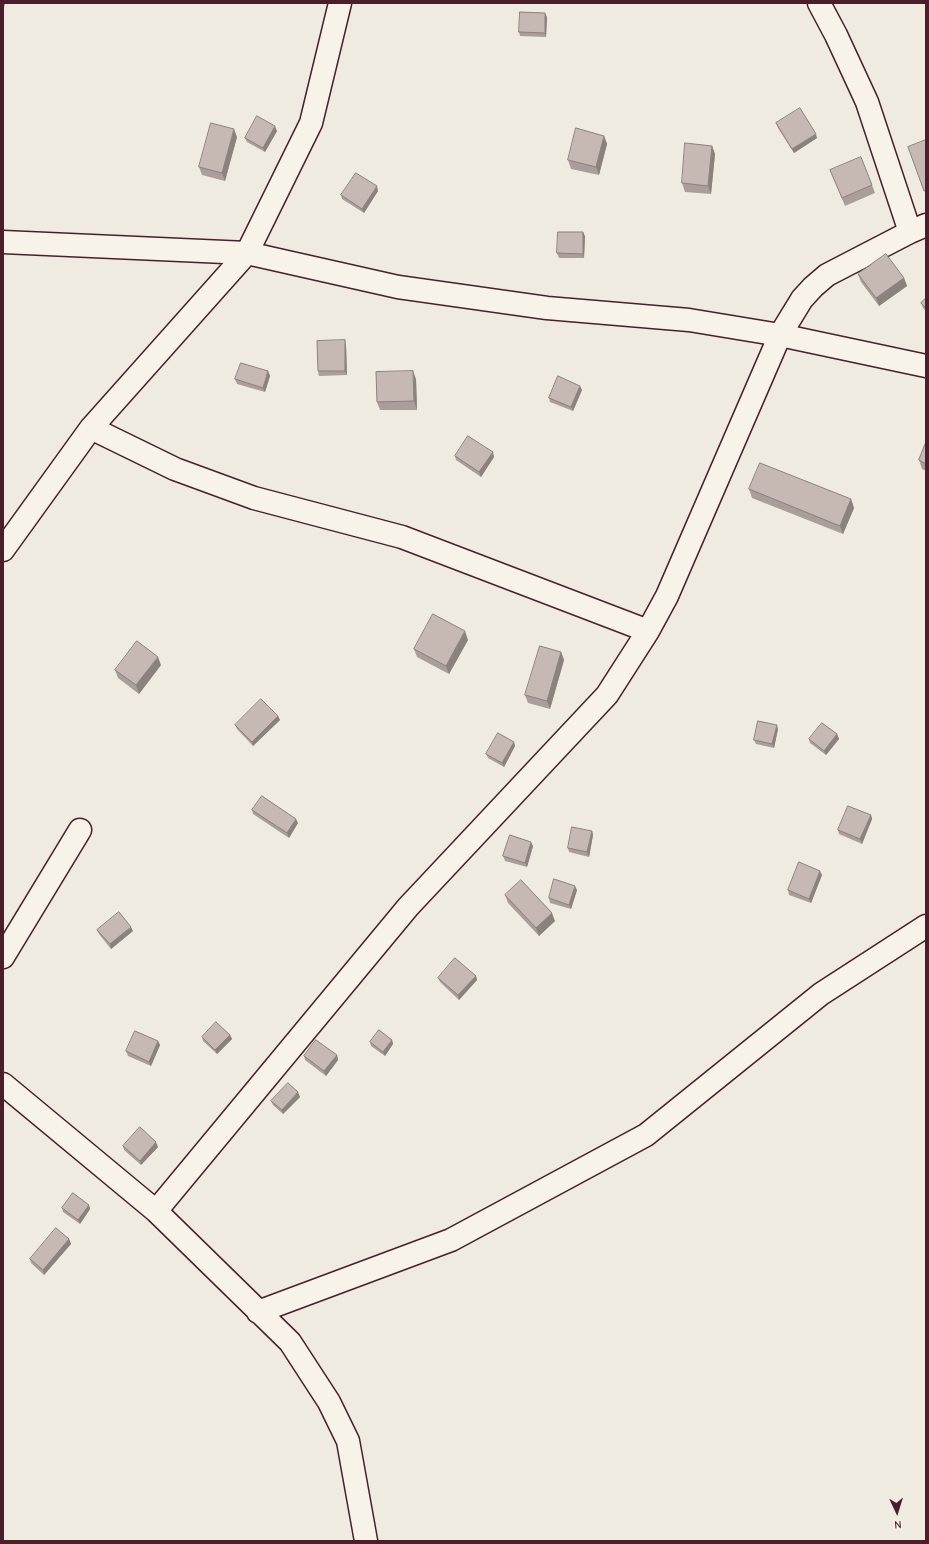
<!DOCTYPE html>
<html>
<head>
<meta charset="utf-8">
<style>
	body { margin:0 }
	#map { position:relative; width:929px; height:1544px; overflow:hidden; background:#f0ebe0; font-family:"Comic Neue",sans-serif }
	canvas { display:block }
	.frame { position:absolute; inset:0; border:4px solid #4a1f2b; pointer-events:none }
	.north { position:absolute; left:877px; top:1492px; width:40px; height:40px; -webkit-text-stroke:3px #f7f3e8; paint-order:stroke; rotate:176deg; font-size:11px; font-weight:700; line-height:16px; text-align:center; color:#4a1f2b }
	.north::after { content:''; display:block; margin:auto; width:14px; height:18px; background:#4a1f2b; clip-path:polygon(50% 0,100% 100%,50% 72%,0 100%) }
</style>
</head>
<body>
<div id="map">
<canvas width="929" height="1544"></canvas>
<div class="frame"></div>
<div class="north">N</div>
</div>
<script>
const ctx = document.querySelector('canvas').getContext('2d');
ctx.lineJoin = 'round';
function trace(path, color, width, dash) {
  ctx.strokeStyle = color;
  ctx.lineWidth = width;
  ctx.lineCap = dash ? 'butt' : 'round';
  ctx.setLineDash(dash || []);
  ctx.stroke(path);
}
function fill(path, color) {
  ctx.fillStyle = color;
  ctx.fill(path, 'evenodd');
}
const minor = new Path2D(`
	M819 3 836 35 867 102 910 232
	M3 242 247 253 398 287 547 308 689 320 780 335 926 366
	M91 428 175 469 254 498 402 537 648 631
	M3 550 91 428 247 253 311 123 340 3
	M3 957 80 830
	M3 1084 156 1211 290 1342 329 1402 348 1441 366 1541
	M156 1211 408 907 607 695 648 631 667 596 780 335 802 299 813 287 827 275 910 232 926 225
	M258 1312 451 1240 646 1135 821 994 926 926`);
const wall = new Path2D(`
	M547 17 546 37 520 36 519 32Z
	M776 123 817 138 794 153 778 128Z
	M277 131 265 152 247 142 245 138Z
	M604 136 607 144 599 175 571 169 568 160Z
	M237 137 225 181 202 175 199 167Z
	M712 146 715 154 711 194 685 192 682 183Z
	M830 170 872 185 875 193 845 206Z
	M378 191 364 213 342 199 341 195Z
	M585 236 584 258H559L557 253Z
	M858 274 904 278 907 286 879 306 861 282Z
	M926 298V311L923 308 921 303Z
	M346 345 347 375 319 376 318 371Z
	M268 371 270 376 265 392 237 384 235 379Z
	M416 379 417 410H380L377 402Z
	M582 390 573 411 550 402 549 398Z
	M926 442V471L922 469 919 460Z
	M455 456 494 457 481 477 456 460Z
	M749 489 851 499 854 508 843 534 752 498Z
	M468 640 449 674 417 657 414 649Z
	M561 652 564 660 550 709 528 703 525 695Z
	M161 665 139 694 118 678 115 670Z
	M278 716 280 720 253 746 237 729 235 725Z
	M778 729 774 748 756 744 754 740Z
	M837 734 839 739 826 755 810 743 809 739Z
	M514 742 515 746 504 767 488 758 486 754Z
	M252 810 298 823 289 838 253 814Z
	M871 815 872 819 862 844 839 834 838 830Z
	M592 831 593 835 589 857 569 852 568 848Z
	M533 846 527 867 505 861 503 856Z
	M822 875 811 903 789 895 788 890Z
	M577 890 571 909 550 903 549 898Z
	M505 895 555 921 539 936 508 903Z
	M97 930 133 931 111 949 99 934Z
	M476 976 477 980 459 1000 440 982 438 978Z
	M230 1035 232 1039 217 1054 203 1041 202 1037Z
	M392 1040 393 1044 385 1056 371 1046 370 1042Z
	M158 1041 160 1045 151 1066 128 1056 126 1051Z
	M337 1055 338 1060 326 1076 305 1060 304 1056Z
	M300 1097 283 1114 273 1105 271 1101Z
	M123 1146 158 1147 141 1165 124 1150Z
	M89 1205 90 1209 80 1224 63 1212 62 1208Z
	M69 1239 71 1244 44 1275 31 1263 30 1259Z`);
const shadedWall = new Path2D(`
	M3 3H5L3 13Z
	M545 13 547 17 546 37 545 33Z
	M275 126 277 131 265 152 263 148Z
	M234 129 237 137 225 181 222 173Z
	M816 134 817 138 794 153 792 149Z
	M604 136 607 144 599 175 596 167Z
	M712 146 715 154 711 194 708 186Z
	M377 186 378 191 364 213 362 209Z
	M583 232 585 236 584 258 583 254Z
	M904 278 907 286 879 306 876 298Z
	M345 340 346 345 347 375 345 371Z
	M268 371 270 376 265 392 263 388Z
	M413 371 416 379 417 410 414 401Z
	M580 386 582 390 573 411 571 407Z
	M493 452 494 457 481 477 479 472Z
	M851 499 854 508 843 534 840 526Z
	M465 631 468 640 449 674 446 666Z
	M561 652 564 660 550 709 547 701Z
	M158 657 161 665 139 694 136 685Z
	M278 716 280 720 253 746 252 742Z
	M777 725 778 729 774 748 772 744Z
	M837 734 839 739 826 755 824 751Z
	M514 742 515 746 504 767 502 763Z
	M871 815 872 819 862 844 860 839Z
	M296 819 298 823 289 838 287 833Z
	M592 831 593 835 589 857 587 852Z
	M531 842 533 846 527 867 525 863Z
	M820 871 822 875 811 903 809 899Z
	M575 886 577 890 571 909 569 905Z
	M552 913 555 921 539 936 536 928Z
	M131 927 133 931 111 949 110 944Z
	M476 976 477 980 459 1000 458 995Z
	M230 1035 232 1039 217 1054 215 1050Z
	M392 1040 393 1044 385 1056 383 1052Z
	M158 1041 160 1045 151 1066 149 1062Z
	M337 1055 338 1060 326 1076 324 1071Z
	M298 1092 300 1097 283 1114 282 1110Z
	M156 1142 158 1147 141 1165 140 1161Z
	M89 1205 90 1209 80 1224 78 1220Z
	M69 1239 71 1244 44 1275 43 1270Z`);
const building = new Path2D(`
	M520 12 545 13V33L519 32Z
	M800 108 816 134 792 149 776 123Z
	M257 116 275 126 263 148 245 138Z
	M211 123 234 129 222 173 199 167Z
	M576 128 604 136 596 167 568 160Z
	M926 140V191H924L908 147Z
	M685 143 712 146 708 186 682 183Z
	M861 157 872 185 842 198 830 170Z
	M356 173 377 186 362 209 341 195Z
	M558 232H583V254L557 253Z
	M886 254 904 278 876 298 858 274Z
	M926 298V308L921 303Z
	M345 340V371H318L317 341Z
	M241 363 268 371 263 388 235 379Z
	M413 371 414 401 377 402 376 372Z
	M558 376 580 386 571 407 549 398Z
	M468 436 493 452 479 472 455 456Z
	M926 442V464L919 460Z
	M760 463 851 499 840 526 749 489Z
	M433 614 465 631 446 666 414 649Z
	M137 641 158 657 136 685 115 670Z
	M540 646 561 652 547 701 525 695Z
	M261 699 278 716 252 742 235 725Z
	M758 721 777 725 772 744 754 740Z
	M822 723 837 734 824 751 809 739Z
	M498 733 514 742 502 763 486 754Z
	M262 796 296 819 287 833 252 810Z
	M848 806 871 815 860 839 838 830Z
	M572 827 592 831 587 852 568 848Z
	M510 835 531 842 525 863 503 856Z
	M799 862 820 871 809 899 788 890Z
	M554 879 575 886 569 905 549 898Z
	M521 880 552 913 536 928 505 895Z
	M119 912 131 927 110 944 97 930Z
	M455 958 476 976 458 995 438 978Z
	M216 1022 230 1035 215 1050 202 1037Z
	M379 1030 392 1040 383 1052 370 1042Z
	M135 1031 158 1041 149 1062 126 1051Z
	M316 1040 337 1055 324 1071 304 1056Z
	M288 1083 298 1092 282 1110 271 1101Z
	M140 1127 156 1142 140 1161 123 1146Z
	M73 1193 89 1205 78 1220 62 1208Z
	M56 1228 69 1239 43 1270 30 1259Z`);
trace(minor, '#4a1f2b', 25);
trace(minor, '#f7f3e8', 22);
fill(wall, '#aa9e9a');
fill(shadedWall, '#8b817d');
fill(building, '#c6b8b3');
trace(building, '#8b817d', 1);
</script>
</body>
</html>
